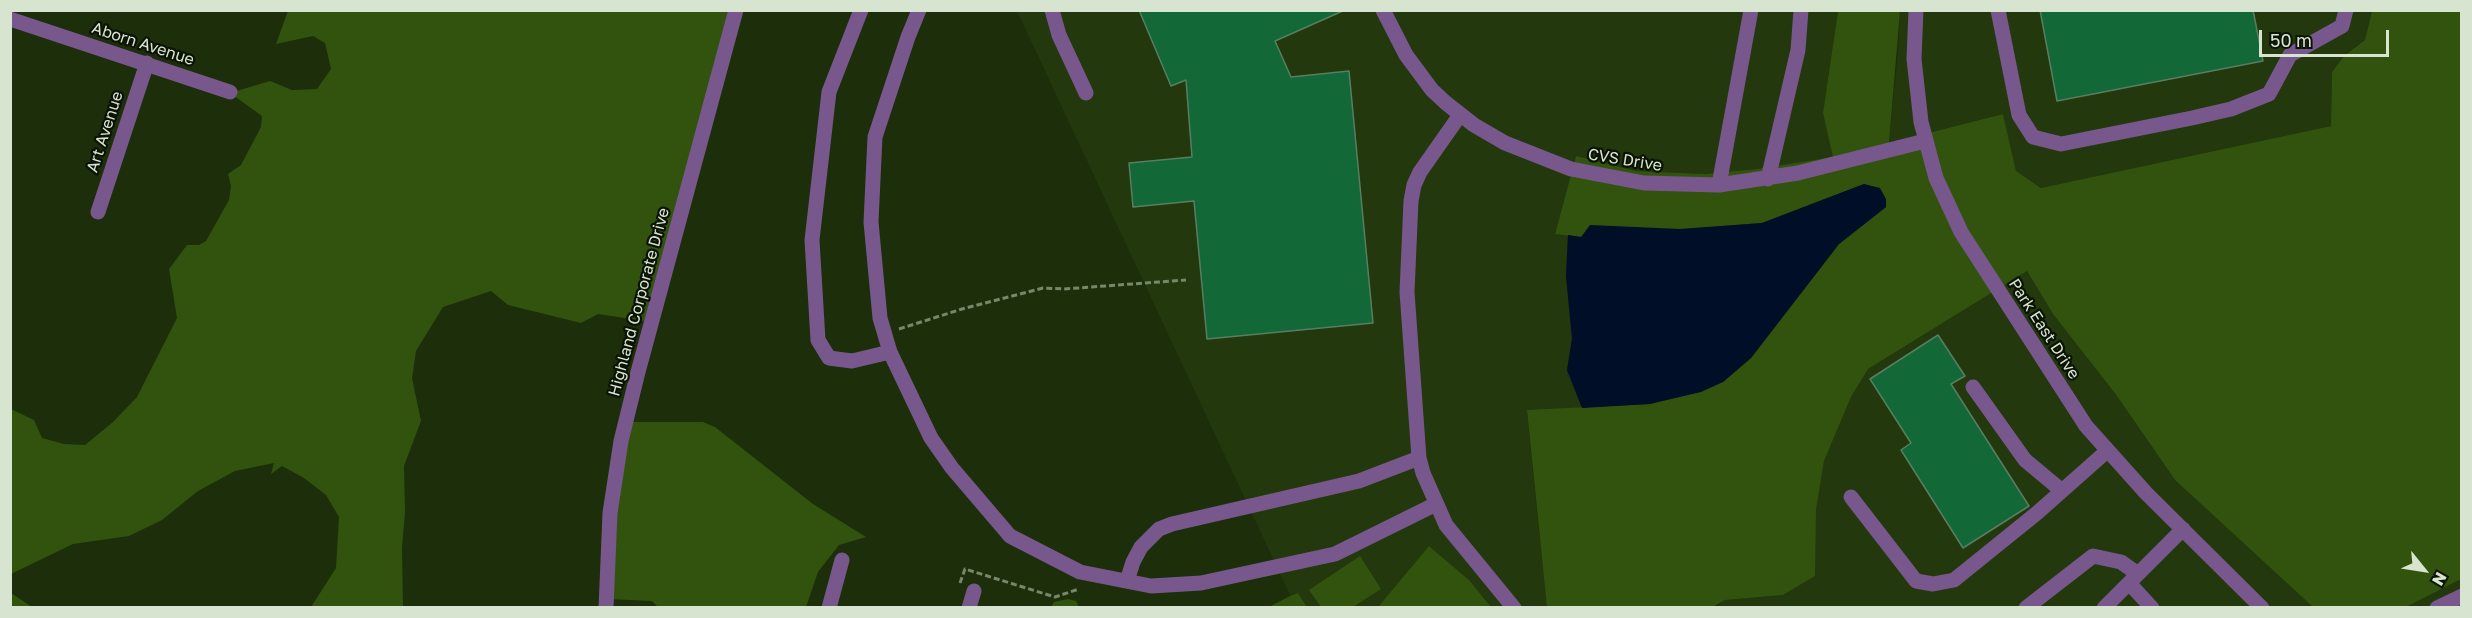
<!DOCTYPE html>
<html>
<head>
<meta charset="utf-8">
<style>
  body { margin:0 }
  #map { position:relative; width:2472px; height:618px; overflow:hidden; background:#1c2e0a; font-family:"Golos Text",sans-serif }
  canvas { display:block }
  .frame { position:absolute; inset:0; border:12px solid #d7e4cf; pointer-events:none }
  .north { position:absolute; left:2394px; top:540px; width:60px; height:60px; -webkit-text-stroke:4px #0b1305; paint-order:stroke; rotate:120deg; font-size:16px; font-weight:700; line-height:24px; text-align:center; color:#d7e4cf }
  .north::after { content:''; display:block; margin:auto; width:21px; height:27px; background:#d7e4cf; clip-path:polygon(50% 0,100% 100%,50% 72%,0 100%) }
  .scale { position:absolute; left:2259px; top:30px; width:130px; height:27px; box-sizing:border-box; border:3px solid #d7e4cf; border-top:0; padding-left:8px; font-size:18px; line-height:21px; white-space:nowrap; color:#d7e4cf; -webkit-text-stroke:4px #0b1305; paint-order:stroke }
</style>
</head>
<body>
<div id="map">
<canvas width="2472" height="618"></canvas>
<div class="frame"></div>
<div class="north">N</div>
<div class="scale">50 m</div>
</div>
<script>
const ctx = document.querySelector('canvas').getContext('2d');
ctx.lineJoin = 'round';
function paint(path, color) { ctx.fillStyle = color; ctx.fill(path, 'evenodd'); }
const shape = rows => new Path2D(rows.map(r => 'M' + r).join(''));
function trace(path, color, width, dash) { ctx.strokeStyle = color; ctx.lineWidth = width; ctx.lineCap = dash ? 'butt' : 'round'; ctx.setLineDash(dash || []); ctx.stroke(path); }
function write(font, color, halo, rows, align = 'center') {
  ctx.font = font + ' "Golos Text",sans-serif'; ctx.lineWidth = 4.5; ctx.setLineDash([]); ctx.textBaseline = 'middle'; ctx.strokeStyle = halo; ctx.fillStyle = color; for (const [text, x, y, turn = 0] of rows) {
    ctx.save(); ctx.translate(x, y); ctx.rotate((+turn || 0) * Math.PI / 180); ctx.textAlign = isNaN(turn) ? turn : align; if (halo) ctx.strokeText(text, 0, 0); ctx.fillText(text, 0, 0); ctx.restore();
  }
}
paint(shape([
  [1017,11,1838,11,1823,113,1834,157,1757,169,1705,174,1636,171,1576,156,1555,233,1568,235,1566,276,1572,339,1567,370,1582,408,1527,411,1539,533,1549,607,1491,607,1469,580,1429,546,1378,607,1307,607,1298,593,1290,595],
  [1900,11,2372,11,2365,40,2344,56,2332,72,2331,126,2041,188,2016,171,2003,114,1889,143,1898,51],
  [2027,271,2053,314,2117,396,2175,480,2313,607,1713,608,1725,600,1783,595,1815,576,1815,509,1824,461,1851,397,1868,369],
  [2461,579,2461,607,2406,607]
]), '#23380d');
paint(shape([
  [288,11,731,11,644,321,598,314,581,323,508,305,491,291,443,307,416,351,412,378,421,421,404,466,405,512,402,548,403,607,311,607,336,568,339,517,326,495,304,478,282,466,271,474,274,463,235,471,198,491,162,520,129,536,73,544,11,574,11,409,34,420,42,438,64,444,85,445,113,422,137,397,177,318,169,269,187,245,199,245,206,241,229,200,231,186,228,174,241,165,261,127,262,116,230,93,270,81,292,90,317,89,331,69,325,43,313,36,276,44],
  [1838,11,1900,11,1889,143,2003,114,2016,171,2041,188,2331,126,2332,72,2344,56,2365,40,2372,11,2461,11,2461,579,2406,607,2313,607,2175,480,2117,396,2053,314,2027,271,1868,369,1851,397,1824,461,1816,509,1815,576,1783,595,1725,600,1713,607,1547,607,1527,410,1650,404,1723,382,1751,358,1839,244,1886,207,1864,184,1762,223,1581,237,1555,234,1576,156,1636,171,1705,174,1757,169,1833,157,1823,113],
  [623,422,703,422,715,427,813,504,866,537,839,545,818,572,806,607,658,607,652,601,608,599],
  [1429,546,1469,580,1491,607,1378,607],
  [1360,556,1381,589,1353,607,1321,607,1309,590],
  [11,593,32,607,11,607],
  [1298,593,1307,607,1269,607,1290,596],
  [1068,599,1076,601,1079,607,1051,607,1054,602]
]), '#32530e');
paint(shape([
  [1864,184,1880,188,1886,199,1886,207,1839,244,1751,358,1723,382,1701,392,1650,404,1582,408,1567,370,1572,339,1566,276,1568,235,1581,237,1590,225,1680,229,1762,223]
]), '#000f27');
const building = shape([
  [1139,10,1345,10,1275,41,1291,77,1349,71,1373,323,1207,339,1194,201,1133,207,1129,163,1192,157,1186,80,1171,86,1139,10],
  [2040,10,2253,10,2263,61,2057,101,2040,10],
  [1938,335,1965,376,1951,384,2029,506,1963,548,1901,450,1911,443,1870,379,1938,335]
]);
paint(building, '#126836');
trace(building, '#587e62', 1.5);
trace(shape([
  [899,329,962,309,1043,288,1064,289,1186,280],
  [960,583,965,569,1055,597,1079,589]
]), '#77876a', 3, [6, 3]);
trace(shape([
  [861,10,829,92,812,240,818,340,829,358,852,361,890,352],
  [919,10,908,37,875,137,871,222,880,318,890,352,931,438,952,468,1010,536,1080,572,1151,586,1201,583,1335,554,1436,504],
  [1052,10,1059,35,1086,93],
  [1383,10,1406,55,1432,90,1446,103,1474,125,1505,143,1571,169,1644,183,1719,185,1798,173,1925,141],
  [1916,10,1914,59,1921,122,1936,178,1961,232,2086,426,2146,493,2262,608],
  [1998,10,2019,115,2033,137,2061,144,2192,118,2231,109,2269,94,2290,55,2342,26,2346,10],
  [10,19,230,92],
  [1460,115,1420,172,1414,185,1411,201,1407,292,1419,458,1423,473,1446,525,1514,608],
  [1768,179,1798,50,1801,10],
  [1719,185,1751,10],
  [98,212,147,63],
  [1973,387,2025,460,2061,490],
  [1851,497,1916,581,1933,584,1954,580,2037,513,2107,451],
  [1127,581,1133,562,1141,547,1159,529,1172,524,1359,481,1419,458],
  [2129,583,2152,608],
  [606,608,610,513,621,441,638,372,736,10],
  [829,608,842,560],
  [969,608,974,591],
  [2026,608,2093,556,2121,562,2138,574],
  [2104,608,2183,529],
  [2437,608,2462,596]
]), '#78578c', 15);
write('16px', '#d7e4cf', '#0b1305', [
  ["Aborn Avenue",143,44,18],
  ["Art Avenue",105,132,-72],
  ["CVS Drive",1625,160,9],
  ["Highland Corporate Drive",639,302,-75],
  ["Park East Drive",2044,329,57]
]);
</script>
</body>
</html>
